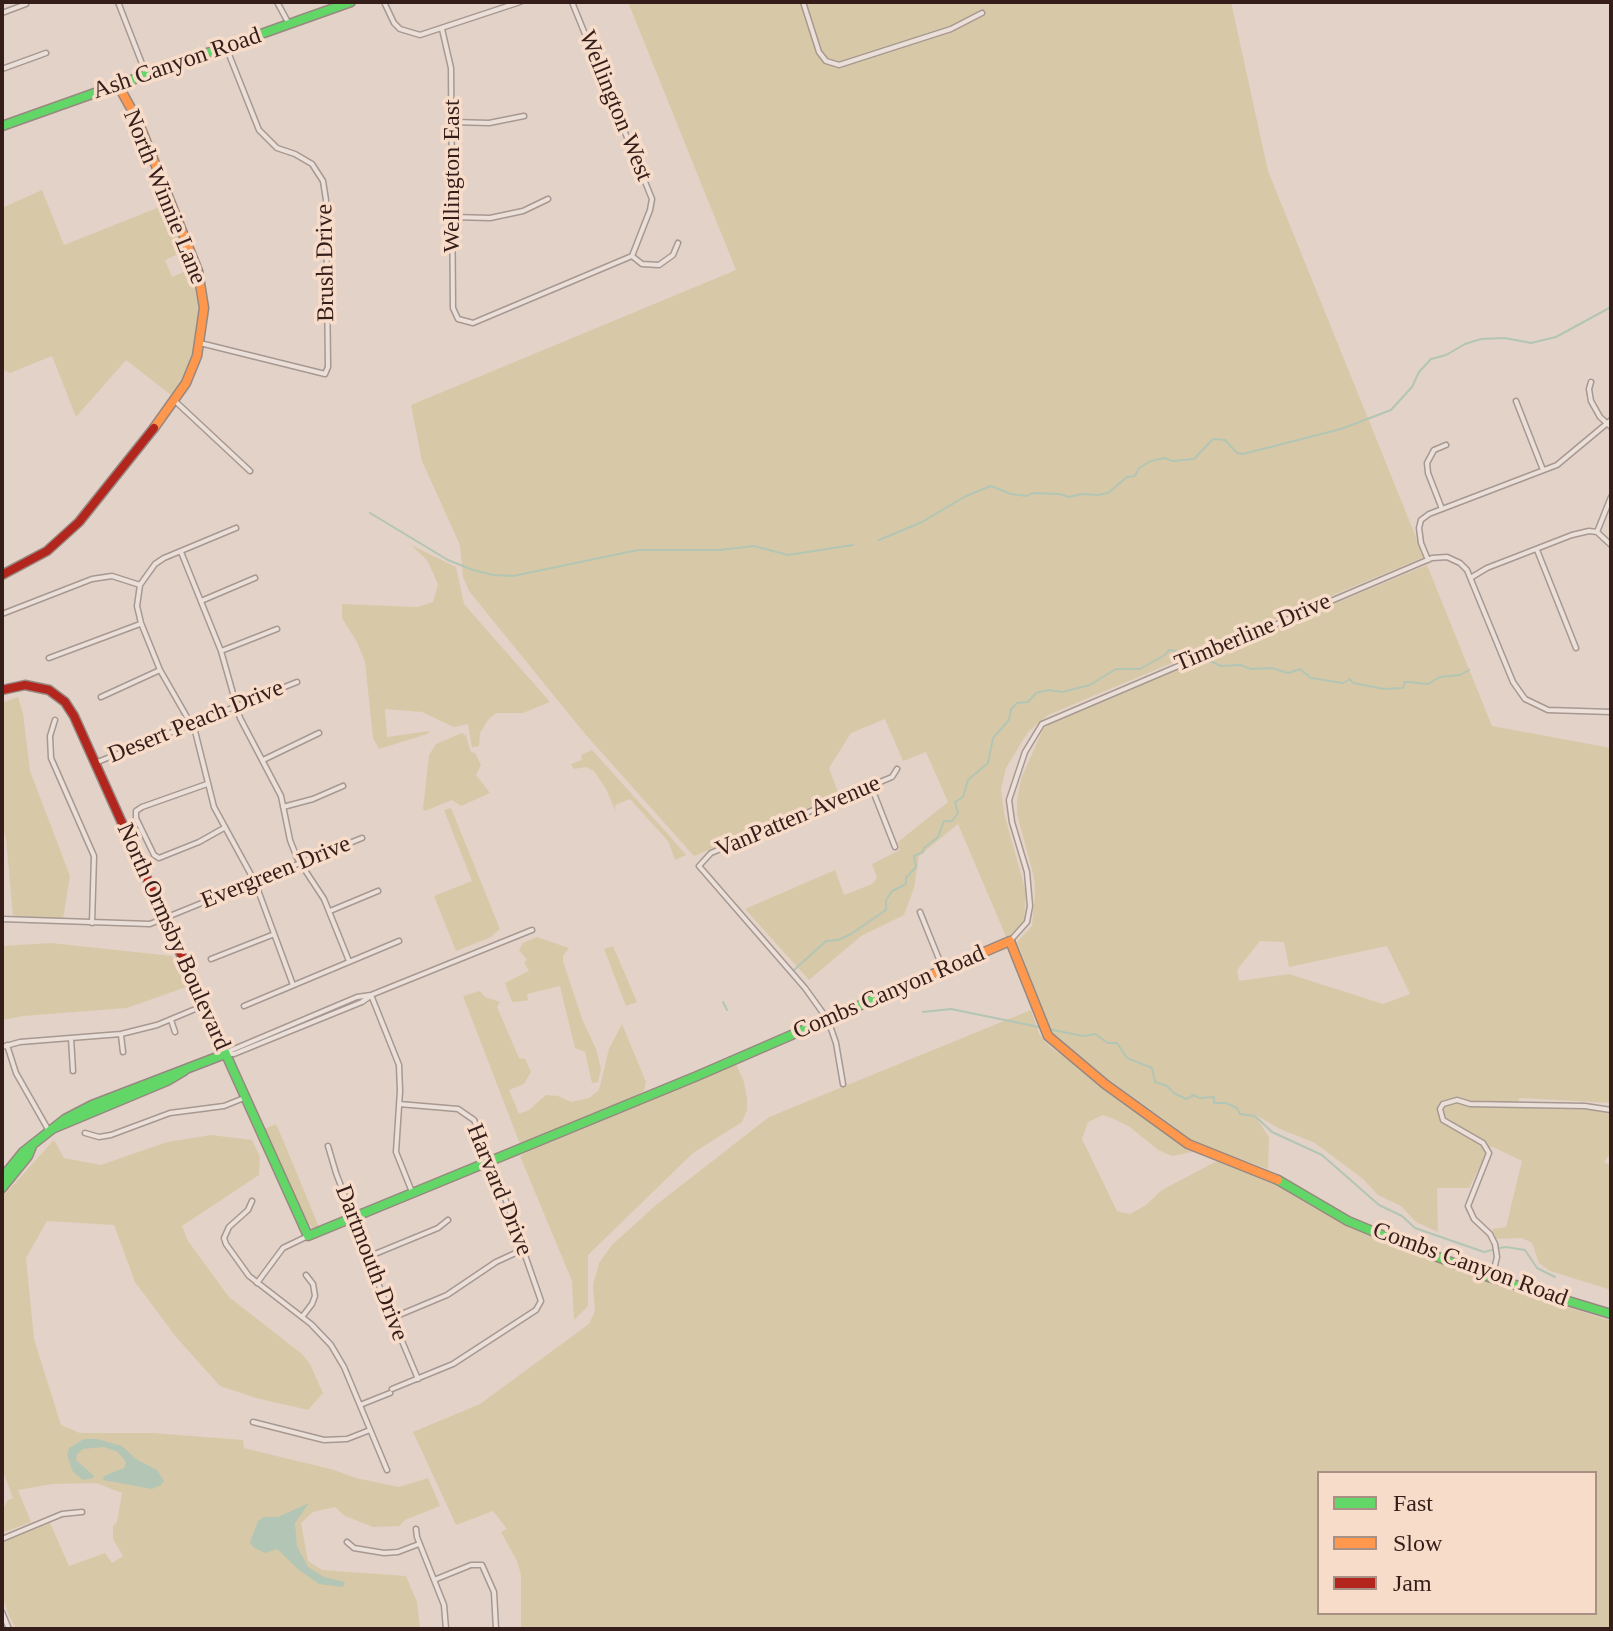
<!DOCTYPE html>
<html>
<head>
<meta charset="utf-8">
<style>
  body { margin:0 }
  #map { position:relative; width:1613px; height:1631px; overflow:hidden; background:#e3d2c7; font-family:Georgia,serif }
  canvas { display:block }
  .frame { position:absolute; inset:0; border:4px solid #351e1a; pointer-events:none }
  .legend { position:absolute; left:1317px; top:1471px; width:280px; height:144px; box-sizing:border-box; background:#f7dcca; border:2px solid #a99084; margin:0; padding:10px 14px; list-style:none; font-size:24px; color:#351e1a }
  .legend li { display:flex; align-items:center; gap:16px; height:40px }
  .legend b { width:40px; border:2px solid #a99084 }
</style>
</head>
<body>
<div id="map">
<canvas width="1613" height="1631"></canvas>
<div class="frame"></div>
<ul class="legend">
<li><b style="height:10px;background:#63d668"></b>Fast</li>
<li><b style="height:10px;background:#ff974d"></b>Slow</li>
<li><b style="height:10px;background:#b3261e"></b>Jam</li>
</ul>
</div>
<script>
const ctx = document.querySelector('canvas').getContext('2d');
ctx.lineJoin = 'round';
function paint(path, color) { ctx.fillStyle = color; ctx.fill(path, 'evenodd'); }
const shape = rows => new Path2D(rows.map(r => 'M' + r).join(''));
function trace(path, color, width, dash) { ctx.strokeStyle = color; ctx.lineWidth = width; ctx.lineCap = dash ? 'butt' : 'round'; ctx.setLineDash(dash || []); ctx.stroke(path); }
function write(font, color, halo, rows, align = 'center') {
  ctx.font = font + ' Georgia,serif'; ctx.lineWidth = 7; ctx.setLineDash([]); ctx.textBaseline = 'middle'; ctx.strokeStyle = halo; ctx.fillStyle = color; for (const [text, x, y, turn = 0] of rows) {
    ctx.save(); ctx.translate(x, y); ctx.rotate((+turn || 0) * Math.PI / 180); ctx.textAlign = isNaN(turn) ? turn : align; if (halo) ctx.strokeText(text, 0, 0); ctx.fillText(text, 0, 0); ctx.restore();
  }
}
paint(shape([
  [628,2,1231,2,1268,171,1424,557,1048,715,1028,732,1006,768,1001,789,1004,813,1026,892,1024,920,1007,939,958,824,919,856,914,888,904,915,861,936,809,980,745,909,835,870,844,895,872,884,877,878,872,864,900,850,898,842,948,802,926,752,903,761,885,719,851,733,829,768,839,795,694,856,585,734,469,591,463,577,460,545,422,461,411,405,736,270],
  [42,190,64,245,167,204,185,251,165,260,172,277,192,268,199,305,199,325,191,360,184,377,171,395,126,360,76,417,52,356,10,373,2,369,2,208],
  [411,545,456,567,464,604,550,702,523,713,496,713,488,720,480,733,479,746,472,747,468,724,454,727,422,712,385,709,387,737,430,731,427,734,379,749,373,738,365,662,357,642,342,618,342,604,418,607,433,602,438,584,427,560],
  [1427,565,1492,726,1611,748,1611,1103,1520,1098,1514,1108,1579,1108,1611,1113,1611,1152,1604,1162,1611,1166,1611,1290,1550,1271,1539,1263,1532,1243,1522,1238,1496,1239,1492,1229,1506,1227,1522,1161,1491,1146,1469,1188,1437,1188,1438,1232,1416,1222,1401,1206,1378,1195,1363,1179,1315,1143,1280,1129,1254,1114,1269,1137,1268,1169,1190,1141,1172,1125,1086,1063,1052,1033,1017,942,1032,926,1035,892,1034,877,1017,814,1017,801,1021,779,1043,729,1052,722,1099,702],
  [1260,941,1284,942,1289,967,1387,946,1410,994,1383,1004,1289,974,1239,981,1237,970],
  [18,697,23,713,30,771,70,876,63,919,13,916,6,838,2,826,2,703],
  [462,733,466,736,471,752,475,753,481,765,476,775,490,793,461,806,452,800,425,811,423,809,429,755,436,744],
  [592,750,666,832,686,855,675,860,668,841,630,799,615,805,616,812,606,789,594,771,586,767,574,769,571,764,582,760,581,755],
  [451,808,500,929,491,937,456,951,434,896,472,881,444,810],
  [537,937,569,948,563,956,563,961,582,1019,596,1049,601,1069,598,1082,592,1083,585,1052,575,1048,560,986,527,994,528,1000,525,1001,512,1002,505,983,529,971,524,962,527,960,519,950,523,943],
  [51,943,172,956,186,987,127,1008,23,1016,2,1020,2,946],
  [613,946,637,1002,626,1006,604,949],
  [480,991,485,997,500,1002,497,1007,519,1058,525,1059,531,1072,524,1084,509,1090,519,1114,529,1110,546,1095,558,1096,571,1102,589,1098,599,1090,609,1049,622,1024,646,1082,644,1091,623,1103,520,1144,463,996],
  [1031,1010,1039,1034,1049,1046,1198,1151,1172,1156,1158,1150,1130,1127,1114,1119,1103,1115,1088,1122,1082,1139,1117,1211,1130,1214,1146,1205,1162,1190,1217,1161,1270,1181,1314,1208,1457,1271,1611,1321,1611,1629,521,1629,521,1575,517,1561,501,1532,507,1529,493,1511,456,1525,413,1432,480,1404,589,1324,595,1311,593,1285,599,1263,612,1245,656,1205,769,1117],
  [1319,1473,1595,1473,1595,1613,1319,1613],
  [736,1064,744,1082,747,1099,747,1110,742,1122,693,1153,588,1255,588,1306,574,1320,572,1281,520,1156,540,1145],
  [276,1124,283,1140,319,1227,313,1228,308,1223,264,1129],
  [211,1135,252,1140,260,1157,259,1175,182,1226,188,1241,229,1297,302,1354,310,1364,323,1393,308,1410,256,1398,220,1386,176,1337,135,1282,114,1225,47,1221,26,1258,34,1339,61,1425,80,1433,153,1433,243,1440,244,1448,334,1470,356,1478,399,1487,428,1478,440,1506,405,1520,399,1526,373,1527,345,1516,335,1507,313,1512,301,1523,308,1561,322,1570,406,1576,417,1602,420,1629,16,1629,10,1618,2,1596,2,1544,6,1541,50,1523,69,1566,105,1553,112,1563,123,1556,113,1539,113,1526,117,1522,122,1493,96,1483,53,1484,18,1490,31,1522,2,1533,2,1510,8,1500,13,1498,2,1469,2,1191,6,1193,54,1140,64,1158,101,1165,167,1142]
]), '#d7c9a8');
paint(shape([
  [84,1439,97,1439,122,1446,136,1459,157,1470,164,1481,161,1485,152,1489,103,1480,104,1476,124,1468,126,1462,118,1452,104,1447,83,1449,77,1454,76,1460,94,1476,93,1478,83,1480,73,1472,67,1455,69,1448],
  [309,1503,295,1523,297,1546,308,1567,324,1577,345,1582,343,1587,319,1584,299,1570,277,1549,265,1553,253,1547,250,1542,258,1521,264,1517,278,1517]
]), '#b3c5b4');
trace(shape([
  [370,513,448,560,473,570,493,575,513,576,638,550,720,550,754,546,788,555,853,545],
  [879,540,922,522,966,496,991,486,1011,494,1027,496,1032,493,1059,494,1069,497,1082,494,1098,495,1108,493,1127,477,1135,476,1139,468,1151,461,1164,458,1173,461,1194,459,1213,439,1225,440,1237,453,1243,454,1341,429,1391,410,1412,387,1419,372,1431,359,1446,355,1465,344,1481,339,1505,338,1531,343,1556,337,1611,307],
  [1204,658,1221,666,1240,665,1251,669,1272,668,1288,673,1300,669,1311,678,1343,683,1350,679,1353,683,1384,689,1403,688,1405,682,1408,682,1428,684,1440,677,1460,675,1469,670],
  [794,970,826,941,838,940,851,934,886,910,886,900,892,891,906,884,906,878,916,867,914,856,923,852,924,848,938,837,944,821,952,821,958,813,955,802,963,797,968,780,988,763,993,738,1009,720,1011,709,1017,703,1028,702,1036,693,1049,690,1062,692,1090,685,1116,669,1140,669,1165,655,1169,650,1195,654],
  [723,1002,727,1010],
  [923,1012,951,1009,1039,1027],
  [1048,1029,1083,1036,1095,1034,1108,1043,1117,1043,1127,1058,1152,1068,1155,1082,1167,1086,1174,1093,1186,1099,1194,1095,1199,1098,1214,1097,1214,1103,1226,1103,1237,1108,1240,1114,1255,1116,1272,1132,1322,1155,1379,1205,1402,1216,1415,1228,1484,1252,1492,1250],
  [1499,1248,1506,1247,1525,1250,1537,1268,1555,1277]
]), '#b3c5b4', 2);
const street = shape([
  [118,2,146,74],
  [277,2,289,24],
  [384,2,394,23,400,29,420,35,520,2],
  [572,2,652,199,650,210,632,256],
  [803,2,819,52,826,61,839,65,951,29,982,13],
  [2,13,26,4],
  [442,29,451,68,453,308,458,319,473,323,632,256],
  [2,69,46,53],
  [453,122,489,123,524,116],
  [453,217,490,218,523,211,548,199],
  [632,256,642,264,659,265,673,255,678,243],
  [200,343,325,374,328,367,326,200,323,181,312,164,295,154,277,148,259,130,226,47],
  [1591,382,1589,389,1591,401,1600,417,1611,427],
  [175,401,250,471],
  [1516,401,1543,470],
  [1442,509,1428,473,1427,463,1434,450,1446,445],
  [236,528,164,558,155,564,140,585,137,606,141,623,160,670,195,731,214,807,255,882,293,985],
  [1597,532,1611,497],
  [1537,550,1576,648],
  [181,552,221,651,240,718,281,796,290,840,297,858,324,899,349,961],
  [1428,560,1421,543,1419,528,1421,520,1429,514,1557,465,1611,420],
  [1472,577,1487,568,1572,535,1589,531,1597,532,1611,545],
  [201,601,255,578],
  [2,614,92,579,112,576,140,585],
  [221,651,277,629],
  [49,658,140,624],
  [101,697,160,670],
  [55,720,50,736,51,758,94,856,92,923],
  [263,760,319,733],
  [95,763,297,682],
  [207,784,142,807,136,811,136,818,154,855,159,858,199,842,224,828],
  [871,786,895,847],
  [283,807,313,799,343,786],
  [330,911,378,891],
  [920,912,943,969],
  [2,919,150,924,362,838],
  [1010,941,1027,922,1030,906,1027,872,1012,822,1009,800,1025,752,1042,724,1432,558,1447,557,1460,563,1467,570,1513,682,1525,699,1548,710,1611,712],
  [211,959,272,935],
  [371,995,399,1065,400,1091,396,1152,412,1192],
  [244,1006,399,941],
  [171,1020,175,1032],
  [121,1035,123,1052],
  [71,1038,73,1071],
  [7,1045,16,1073,49,1131],
  [2,1047,20,1042,121,1034,157,1025,193,1010],
  [227,1052,357,997,371,995,532,930],
  [226,1054,234,1054,362,1002,369,997],
  [843,1084,836,1043,828,1020,805,988,699,866,711,853,892,777,897,769],
  [85,1133,99,1137,111,1135,170,1113,224,1106,244,1098],
  [328,1146,336,1173,383,1296,418,1379],
  [252,1201,248,1210,229,1227,224,1238,226,1244,249,1276,311,1324,331,1345,344,1367,387,1470],
  [370,1256,438,1228,448,1220],
  [1492,1278,1497,1257,1495,1244,1490,1234,1474,1219,1468,1206,1489,1153,1483,1143,1443,1120,1440,1109,1443,1104,1457,1100,1470,1104,1585,1106,1611,1110],
  [257,1283,283,1248,308,1236],
  [302,1317,312,1304,315,1296,313,1284,306,1275],
  [392,1318,447,1295,496,1262,522,1250],
  [392,1389,453,1364,536,1310,541,1301,492,1161,474,1120,458,1109,399,1104],
  [360,1405,390,1393],
  [253,1422,324,1440,347,1439,370,1430],
  [416,1529,417,1537,444,1605,446,1629],
  [2,1539,62,1514,82,1512],
  [347,1542,354,1548,384,1553,398,1552,419,1544],
  [434,1580,471,1565,482,1565,494,1592,496,1629],
  [2,1612,9,1629]
]);
const fast = shape([
  [2,126,351,2],
  [210,1019,308,1236,697,1076,893,991],
  [52,1129,167,1081,184,1071],
  [2,1178,23,1152,65,1119,92,1105,225,1054],
  [1278,1180,1348,1221,1394,1240,1492,1278,1611,1314],
  [2,1188,28,1156,32,1146]
]);
const slow = shape([
  [118,85,138,121,198,271,204,308,197,356,186,383,154,428],
  [893,991,1010,941,1048,1036,1105,1084,1188,1144,1278,1180]
]);
const jam = shape([
  [2,575,47,551,79,522,154,428],
  [2,690,25,685,49,690,65,702,74,716,210,1019]
]);
trace(street, '#a79891', 7);
trace(fast, '#978881', 11);
trace(slow, '#978881', 11);
trace(jam, '#978881', 11);
trace(street, '#ebe0d9', 4);
trace(fast, '#63d668', 8);
trace(slow, '#ff974d', 8);
trace(jam, '#b3261e', 8);
write('24px', '#351e1a', '#f7dcca', [
  ["Ash Canyon Road",177,64,-19],
  ["Wellington West",615,106,68],
  ["Wellington East",453,176,-90],
  ["North Winnie Lane",164,197,68],
  ["Brush Drive",326,263,-91],
  ["Timberline Drive",1253,633,-23],
  ["Desert Peach Drive",196,722,-22],
  ["VanPatten Avenue",798,817,-23],
  ["Evergreen Drive",276,873,-22],
  ["North Ormsby Boulevard",173,937,66],
  ["Combs Canyon Road",889,993,-23],
  ["Harvard Drive",499,1190,68],
  ["Dartmouth Drive",371,1263,69],
  ["Combs Canyon Road",1470,1265,20]
]);
</script>
</body>
</html>
